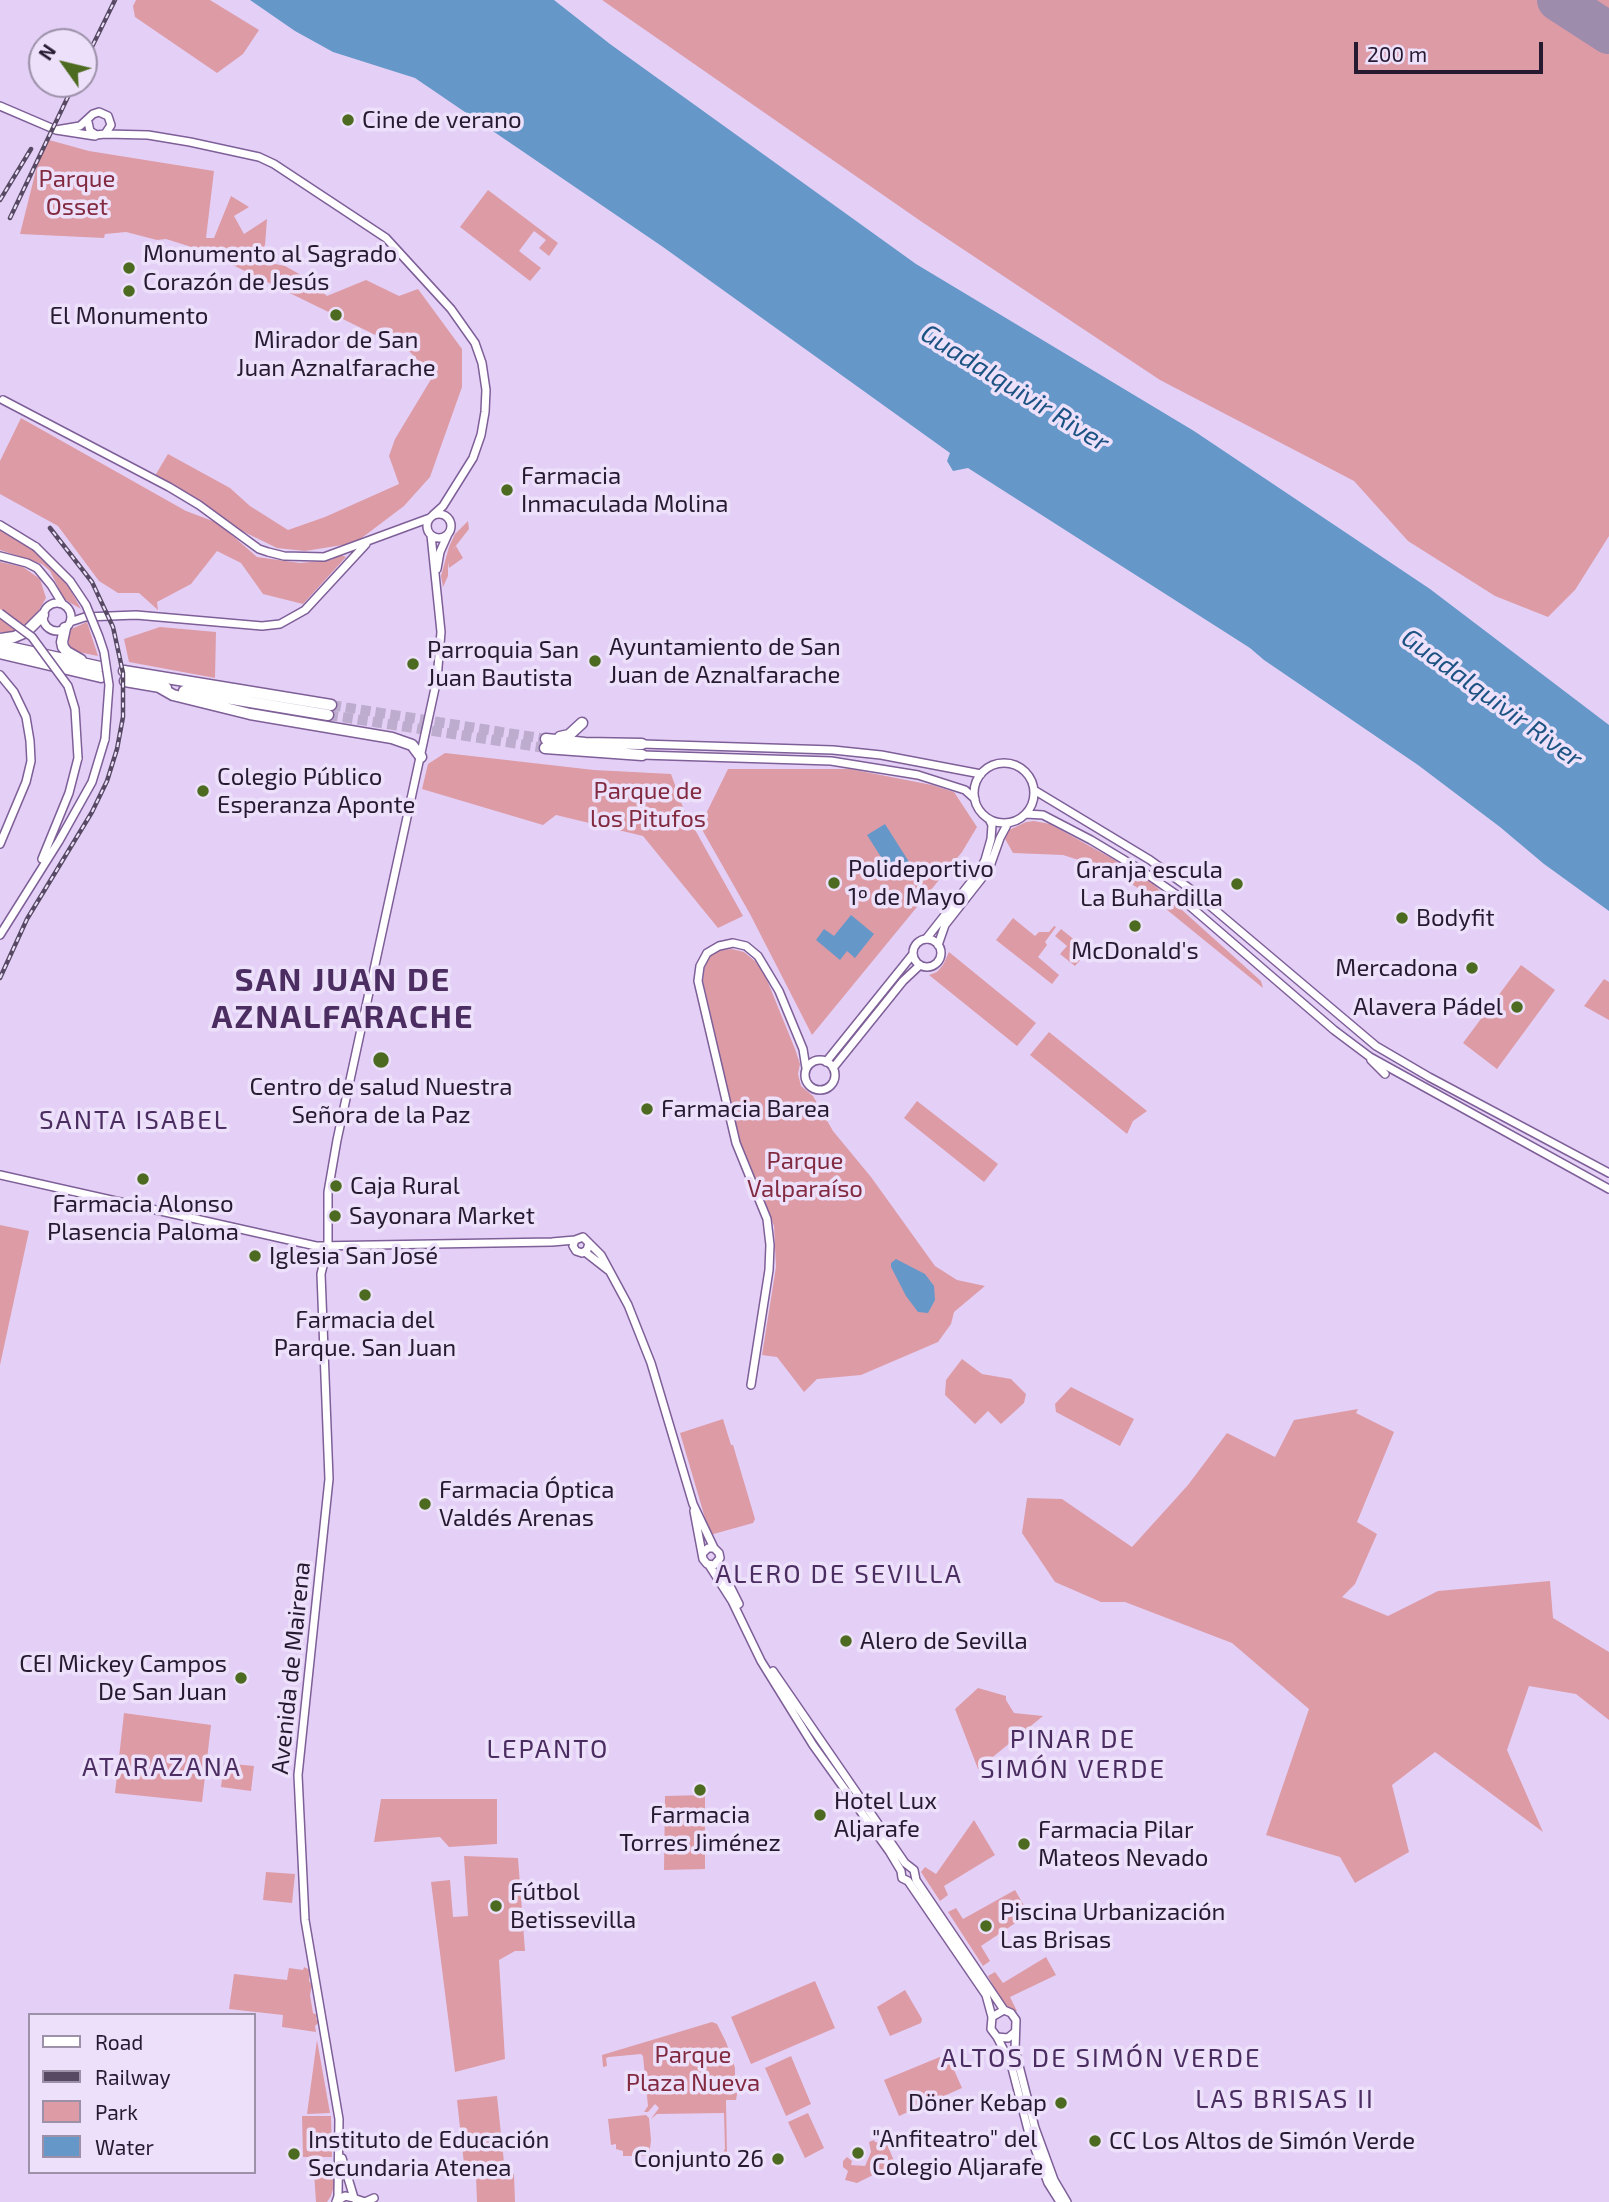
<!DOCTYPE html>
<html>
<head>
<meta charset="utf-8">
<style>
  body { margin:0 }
  #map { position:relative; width:1609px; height:2202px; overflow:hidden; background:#e4d0f6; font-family:"Exo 2",sans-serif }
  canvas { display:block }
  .legend { position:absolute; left:28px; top:2013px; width:228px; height:161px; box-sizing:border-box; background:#ede0fa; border:2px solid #9d91aa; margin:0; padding:9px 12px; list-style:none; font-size:21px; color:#261a31 }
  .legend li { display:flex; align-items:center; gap:14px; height:35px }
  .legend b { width:35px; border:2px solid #9d91aa }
  .north { position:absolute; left:28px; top:28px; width:70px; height:70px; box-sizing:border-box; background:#ede0fa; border:2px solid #9d91aa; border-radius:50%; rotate:304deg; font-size:19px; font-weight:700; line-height:28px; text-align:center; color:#261a31 }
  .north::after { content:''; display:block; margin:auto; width:24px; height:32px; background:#4d6b20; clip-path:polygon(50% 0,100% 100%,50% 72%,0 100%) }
  .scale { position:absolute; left:1354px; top:42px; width:189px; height:32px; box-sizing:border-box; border:4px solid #261a31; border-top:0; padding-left:9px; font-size:21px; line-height:24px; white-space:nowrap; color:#261a31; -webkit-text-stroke:5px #ede0fa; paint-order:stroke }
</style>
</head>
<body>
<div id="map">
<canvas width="1609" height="2202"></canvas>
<ul class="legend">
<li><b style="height:9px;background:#fff"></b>Road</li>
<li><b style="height:9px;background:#574964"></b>Railway</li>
<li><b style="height:19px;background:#dd9ba6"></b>Park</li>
<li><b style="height:19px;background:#6598c9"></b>Water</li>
</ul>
<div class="north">N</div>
<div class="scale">200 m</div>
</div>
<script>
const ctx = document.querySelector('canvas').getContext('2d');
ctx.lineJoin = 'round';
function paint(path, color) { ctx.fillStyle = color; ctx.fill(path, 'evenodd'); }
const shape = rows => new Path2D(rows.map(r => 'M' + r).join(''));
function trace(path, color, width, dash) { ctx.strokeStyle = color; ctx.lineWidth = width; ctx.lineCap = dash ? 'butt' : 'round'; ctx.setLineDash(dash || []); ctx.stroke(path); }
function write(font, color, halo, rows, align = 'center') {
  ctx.font = font + ' "Exo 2",sans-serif'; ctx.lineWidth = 7; ctx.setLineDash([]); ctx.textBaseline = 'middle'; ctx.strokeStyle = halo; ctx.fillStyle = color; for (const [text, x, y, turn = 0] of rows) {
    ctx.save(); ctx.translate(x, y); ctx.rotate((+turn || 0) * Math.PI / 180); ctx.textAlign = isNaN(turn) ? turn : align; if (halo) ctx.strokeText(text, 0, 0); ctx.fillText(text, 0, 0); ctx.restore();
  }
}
paint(shape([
  [136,0,210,0,259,30,243,54,217,73,135,17,133,6],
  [602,0,1609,0,1609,536,1575,590,1548,617,1495,596,1408,541,1354,481,1160,380,922,222],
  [49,140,89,151,214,171,206,238,214,238,231,196,249,207,234,216,244,234,267,219,265,245,255,260,285,266,308,279,327,296,366,280,399,296,418,289,462,349,462,387,430,477,404,506,355,543,305,551,277,548,240,530,153,479,168,454,230,488,250,506,288,530,325,517,399,484,389,456,395,439,433,376,410,352,204,251,166,239,157,240,126,232,105,234,104,238,20,234,38,162],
  [488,190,558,243,549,256,539,248,546,240,534,231,519,251,541,268,530,281,460,227],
  [21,418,186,511,218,523,257,557,300,563,331,560,341,555,346,557,303,604,263,594,241,563,217,551,191,584,157,602,158,610,139,593,118,593,99,581,58,526,0,494,0,461],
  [468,521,469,529,451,552,456,546,463,558,449,568,448,562,448,576,443,587,441,576,449,547,455,534],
  [0,530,29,546,53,568,69,587,81,609,64,599,50,571,42,564,0,550],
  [0,562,23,567,40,579,46,598,33,620,7,634,0,632],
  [87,622,98,656,78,652,69,646,69,630],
  [160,627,216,632,215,678,129,662,124,639],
  [445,753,594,770,671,774,684,810,743,916,718,928,643,836,556,815,543,825,422,789,428,764],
  [728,769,850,769,932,785,954,792,977,827,962,852,812,1035,750,914,700,826],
  [1034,821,1050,824,1122,864,1153,884,1261,981,1263,988,1150,896,1110,870,1063,855,1013,853,1004,837,1007,831,1026,822],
  [1013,918,1035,936,1039,932,1049,932,1054,926,1056,927,1045,942,1047,945,1038,957,1059,975,1052,984,996,940],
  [1061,929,1091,953,1085,960,1082,958,1075,966,1060,954,1067,946,1055,936],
  [732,949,744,952,755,961,765,975,795,1049,800,1064,798,1074,801,1086,813,1096,833,1131,871,1177,935,1266,957,1280,985,1286,954,1312,951,1324,938,1342,861,1375,817,1379,804,1392,777,1357,762,1355,776,1267,774,1226,740,1143,703,981,705,963,710,955,716,951],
  [949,952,1036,1023,1017,1046,929,975,937,972,943,965],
  [1521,965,1555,990,1497,1069,1463,1043],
  [1604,979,1609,982,1609,1020,1584,1006],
  [1049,1032,1147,1111,1133,1121,1127,1134,1030,1055],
  [917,1101,998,1164,984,1182,904,1118],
  [0,1225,29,1231,0,1365],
  [962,1359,982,1374,1011,1379,1026,1394,1024,1403,1001,1424,988,1411,975,1424,945,1395,946,1380],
  [1071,1387,1134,1419,1120,1446,1056,1412,1055,1404],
  [1358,1409,1356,1413,1394,1432,1357,1522,1377,1534,1355,1584,1342,1597,1388,1616,1438,1591,1550,1581,1553,1618,1609,1652,1609,1720,1576,1694,1529,1686,1507,1750,1543,1832,1435,1752,1392,1785,1409,1852,1355,1883,1340,1857,1266,1835,1309,1709,1232,1643,1125,1602,1101,1602,1055,1582,1022,1533,1027,1498,1062,1499,1132,1547,1188,1485,1227,1433,1275,1457,1294,1420],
  [723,1419,731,1445,733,1445,755,1519,753,1523,710,1535,680,1433],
  [978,1688,1006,1696,1006,1700,1014,1713,1043,1716,978,1769,955,1709],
  [124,1713,211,1725,202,1802,115,1793],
  [224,1763,254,1766,251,1791,221,1787],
  [705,1795,705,1869,664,1870,665,1796],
  [381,1799,497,1799,497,1844,449,1847,440,1837,374,1842],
  [974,1820,995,1855,944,1886,948,1895,940,1901,921,1872,925,1867,936,1874],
  [464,1856,518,1858,525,1951,515,1951,499,1960,505,2059,455,2072,431,1882,450,1880,453,1917,468,1916],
  [266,1872,295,1874,292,1903,263,1900],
  [1015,1890,1029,1914,981,1946,990,1961,983,1966,948,1912,956,1908,963,1919],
  [1046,1957,1056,1975,1010,1997,1017,2011,1014,2012,1004,2006,988,1976,995,1972,1003,1983],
  [304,1967,310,1970,309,1981,312,1985,310,1995,313,2013,317,2015,316,2019,320,2021,315,2026,316,2032,282,2027,283,2015,229,2009,234,1974,287,1980,289,1968,303,1970],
  [815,1981,835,2028,751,2064,731,2017],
  [905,1990,922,2019,921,2023,890,2036,877,2007],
  [712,2022,717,2024,726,2042,735,2068,735,2081,739,2083,736,2100,726,2100,727,2155,713,2155,713,2152,723,2152,725,2149,724,2113,657,2114,651,2119,659,2108,655,2104,648,2112,644,2112,648,2106,643,2056,641,2054,609,2057,606,2058,607,2066,603,2067,602,2055],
  [317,2040,330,2113,307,2114],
  [947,2054,962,2088,899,2116,884,2080],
  [791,2056,811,2104,786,2116,765,2068],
  [497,2096,505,2172,465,2173,457,2100],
  [808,2113,824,2148,805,2158,788,2122],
  [646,2115,649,2118,651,2140,649,2156,623,2156,623,2151,616,2149,616,2144,611,2145,608,2119],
  [302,2116,331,2116,332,2157,303,2157],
  [874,2140,875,2142,887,2144,894,2161,893,2165,857,2183,845,2180,848,2171,843,2167,843,2161,847,2157,852,2161,851,2165,865,2166,871,2152,869,2142],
  [333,2170,334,2186,331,2196,327,2202,316,2202,314,2172],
  [514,2174,515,2202,477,2202,476,2176]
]), '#dd9ba6');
paint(shape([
  [250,0,554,0,610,44,916,264,1194,431,1430,589,1609,725,1609,911,1544,864,1500,827,1418,765,1264,660,1250,648,968,468,953,471,947,461,950,453,663,247,415,78,333,52,295,31],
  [885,824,911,865,893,876,867,835],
  [851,915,874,934,855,958,847,951,840,960,816,940,824,929,834,936],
  [896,1259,925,1274,934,1286,935,1300,928,1313,918,1312,906,1296,891,1267,891,1263]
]), '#6598c9');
trace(shape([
  [1558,0,1609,33]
]), '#9e8cad', 42);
trace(shape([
  [331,705,546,739],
  [328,715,545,748]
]), '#beaccf', 10, [10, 5]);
const secondary = shape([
  [0,106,56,130,95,136],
  [56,130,80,126,93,114,99,112,108,116,111,125,105,134,96,135,90,131,88,122],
  [105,134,148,135,190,142,259,157,274,164,386,238,451,309,475,343,482,363,486,390,485,412,481,435,473,458,443,506,433,515],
  [3,400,169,487,199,505,259,549,268,552,284,556,324,557,430,518],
  '427 526a12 12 0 1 1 24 0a12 12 0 1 1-24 0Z',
  [0,525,36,547],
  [0,556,27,563,37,568,51,585,62,603],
  [437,569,440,552,448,534],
  '43 617a14 14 0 1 1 28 0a14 14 0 1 1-28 0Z',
  [70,622,85,617,136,615,262,626,280,624,305,610,366,544],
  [0,675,14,692,26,717,30,741,31,761,26,782,0,844],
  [642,744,833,750,881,755,981,774],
  [642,755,831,761,918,775,965,790,975,799],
  '974 793a30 30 0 1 1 60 0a30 30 0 1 1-60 0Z',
  [1034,790,1150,860,1189,888,1376,1046,1429,1077,1609,1173],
  [1026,814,1043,815,1091,840,1141,870,1177,895,1334,1030,1370,1057,1609,1189],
  [42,859,69,793,78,758],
  [0,935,59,841,92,782,105,739],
  '913 953a14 14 0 1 1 28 0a14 14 0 1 1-28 0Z',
  [926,939,978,873,985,860,991,839,992,825,989,819],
  [938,945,945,925,989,869,1000,838,1008,823],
  [1371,1060,1385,1074],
  '805 1075a15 15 0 1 1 30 0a15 15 0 1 1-30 0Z',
  [826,1062,913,954],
  [833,1068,903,981,920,965],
  [0,1175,316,1246,552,1242,575,1240],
  [589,1243,587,1250,582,1253,576,1251,573,1246,575,1240,583,1237,601,1255,628,1305,651,1363,693,1504,714,1548],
  [585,1252,608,1270],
  [751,1385,769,1270,770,1245,767,1219,736,1143,698,981,700,966,707,953,719,946,733,943,746,946,758,956,779,991,803,1049,806,1068],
  [694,1511,703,1559,707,1564,714,1565,720,1558,719,1553,714,1548,708,1548,703,1553],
  [718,1562,739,1604],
  [709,1565,732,1601,761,1661,813,1745,889,1851,901,1871,902,1878,908,1881,986,1995,992,2017],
  [773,1671,905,1863,914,1870,916,1880,1004,2010],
  [1015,2032,1008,2038,997,2037,991,2029,992,2017,1004,2010,1011,2013,1016,2020,1015,2050,1035,2128,1054,2180,1067,2202],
  [997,2037,1011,2064,1028,2130,1048,2183,1060,2202],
  [342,2158,354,2198],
  [356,2199,365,2202,374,2198],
  [336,2202,338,2196,339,2119,305,1920,298,1775,329,1479,321,1274,328,1245,328,1192,337,1140,437,679,441,632,431,535],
  [336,2202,345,2196,354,2198,358,2202]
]);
const highway = shape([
  [65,628,62,642,63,647,67,652,81,660],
  [0,639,14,637,26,632,43,615],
  [0,645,100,667],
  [0,653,101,677],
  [124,671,331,705],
  [125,681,166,688],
  [159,687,173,695,250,714,392,738,412,745,421,757],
  [184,691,328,715],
  [560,737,569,735,582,723],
  [546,739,585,743,642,744],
  [545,748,642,755]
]);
trace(secondary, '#7e5f98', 10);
trace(highway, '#7e5f98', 13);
trace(secondary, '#fff', 7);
trace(highway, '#fff', 10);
const rail = shape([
  [84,63,115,0],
  [0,200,31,149],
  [10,218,74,84],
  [0,978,27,919,92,812,107,781,117,749,123,717,123,673,113,627,92,582,50,528]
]);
trace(rail, '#574964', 4.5);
trace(rail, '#ede0fa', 2, [5]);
const secondaryBridge = shape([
  [36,547,70,581,86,605,99,637,104,652,109,685,105,739],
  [0,613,32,637,68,686,75,709,78,758]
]);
trace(secondaryBridge, '#7e5f98', 10, []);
trace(secondaryBridge, '#fff', 7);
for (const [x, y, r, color] of [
  [348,120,7,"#4d6b20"],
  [129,268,7,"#4d6b20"],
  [129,291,7,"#4d6b20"],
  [336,315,7,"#4d6b20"],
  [507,490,7,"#4d6b20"],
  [595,661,7,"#4d6b20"],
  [413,664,7,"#4d6b20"],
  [203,791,7,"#4d6b20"],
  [834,883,7,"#4d6b20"],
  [1237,884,7,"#4d6b20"],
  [1402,918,7,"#4d6b20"],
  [1135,926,7,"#4d6b20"],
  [1472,968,7,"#4d6b20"],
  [1517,1007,7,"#4d6b20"],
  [381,1060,9,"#4d6b20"],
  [647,1109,7,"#4d6b20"],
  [143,1179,7,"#4d6b20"],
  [336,1186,7,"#4d6b20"],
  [335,1216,7,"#4d6b20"],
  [255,1256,7,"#4d6b20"],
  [365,1295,7,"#4d6b20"],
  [425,1504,7,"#4d6b20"],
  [846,1641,7,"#4d6b20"],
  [241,1678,7,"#4d6b20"],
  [700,1790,7,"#4d6b20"],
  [820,1815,7,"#4d6b20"],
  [1024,1844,7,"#4d6b20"],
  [496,1906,7,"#4d6b20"],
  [986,1926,7,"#4d6b20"],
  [1061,2103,7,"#4d6b20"],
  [1095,2141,7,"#4d6b20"],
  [858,2153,7,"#4d6b20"],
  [294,2154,7,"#4d6b20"],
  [778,2159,7,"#4d6b20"]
]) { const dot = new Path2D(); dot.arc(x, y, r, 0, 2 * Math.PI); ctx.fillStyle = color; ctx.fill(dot); trace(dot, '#ede0fa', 2.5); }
write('24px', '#261a31', '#ede0fa', [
  ["Cine de verano",362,120],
  ["Monumento al Sagrado",143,254],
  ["Corazón de Jesús",143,282],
  ["El Monumento",129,316,"center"],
  ["Mirador de San",336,340,"center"],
  ["Juan Aznalfarache",336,368,"center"],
  ["Farmacia",521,476],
  ["Inmaculada Molina",521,504],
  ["Ayuntamiento de San",609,647],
  ["Juan de Aznalfarache",609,675],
  ["Parroquia San",427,650],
  ["Juan Bautista",427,678],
  ["Colegio Público",217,777],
  ["Esperanza Aponte",217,805],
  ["Polideportivo",848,869],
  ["1º de Mayo",848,897],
  ["Granja escula",1223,870,"right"],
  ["La Buhardilla",1223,898,"right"],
  ["Bodyfit",1416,918],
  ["McDonald's",1135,951,"center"],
  ["Mercadona",1458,968,"right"],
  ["Alavera Pádel",1503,1007,"right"],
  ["Centro de salud Nuestra",381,1087,"center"],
  ["Señora de la Paz",381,1115,"center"],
  ["Farmacia Barea",661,1109],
  ["Caja Rural",350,1186],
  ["Farmacia Alonso",143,1204,"center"],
  ["Plasencia Paloma",143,1232,"center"],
  ["Sayonara Market",349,1216],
  ["Iglesia San José",269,1256],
  ["Farmacia del",365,1320,"center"],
  ["Parque. San Juan",365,1348,"center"],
  ["Farmacia Óptica",439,1490],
  ["Valdés Arenas",439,1518],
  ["Alero de Sevilla",860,1641],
  ["CEI Mickey Campos",227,1664,"right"],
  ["De San Juan",227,1692,"right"],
  ["Hotel Lux",834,1801],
  ["Aljarafe",834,1829],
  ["Farmacia",700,1815,"center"],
  ["Torres Jiménez",700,1843,"center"],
  ["Farmacia Pilar",1038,1830],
  ["Mateos Nevado",1038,1858],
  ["Fútbol",510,1892],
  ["Betissevilla",510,1920],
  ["Piscina Urbanización",1000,1912],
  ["Las Brisas",1000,1940],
  ["Döner Kebap",1047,2103,"right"],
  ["\"Anfiteatro\" del",872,2139],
  ["Colegio Aljarafe",872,2167],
  ["Instituto de Educación",308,2140],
  ["Secundaria Atenea",308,2168],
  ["CC Los Altos de Simón Verde",1109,2141],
  ["Conjunto 26",764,2159,"right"]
], 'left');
write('24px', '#822a40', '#ede0fa', [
  ["Parque",77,179],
  ["Osset",77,207],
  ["Parque de",648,791],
  ["los Pitufos",648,819],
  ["Parque",805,1161],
  ["Valparaíso",805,1189],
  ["Parque",693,2055],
  ["Plaza Nueva",693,2083]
]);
write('24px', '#261a31', '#ede0fa', [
  ["Avenida de Mairena",291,1668,-84]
]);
write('italic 26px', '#1c5383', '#ede0fa', [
  ["Guadalquivir River",1015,388,32],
  ["Guadalquivir River",1492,698,36]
]);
ctx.letterSpacing = '2px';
write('26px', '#4b2d62', '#ede0fa', [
  ["SANTA ISABEL",134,1120],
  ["ALERO DE SEVILLA",839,1574],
  ["PINAR DE",1073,1739],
  ["SIMÓN VERDE",1073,1769],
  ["LEPANTO",548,1749],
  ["ATARAZANA",162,1767],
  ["ALTOS DE SIMÓN VERDE",1101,2058],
  ["LAS BRISAS II",1285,2099]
]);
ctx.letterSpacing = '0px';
ctx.letterSpacing = '2px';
write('bold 32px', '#4b2d62', '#ede0fa', [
  ["SAN JUAN DE",343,980],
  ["AZNALFARACHE",343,1017]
]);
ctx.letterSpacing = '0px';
</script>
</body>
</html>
